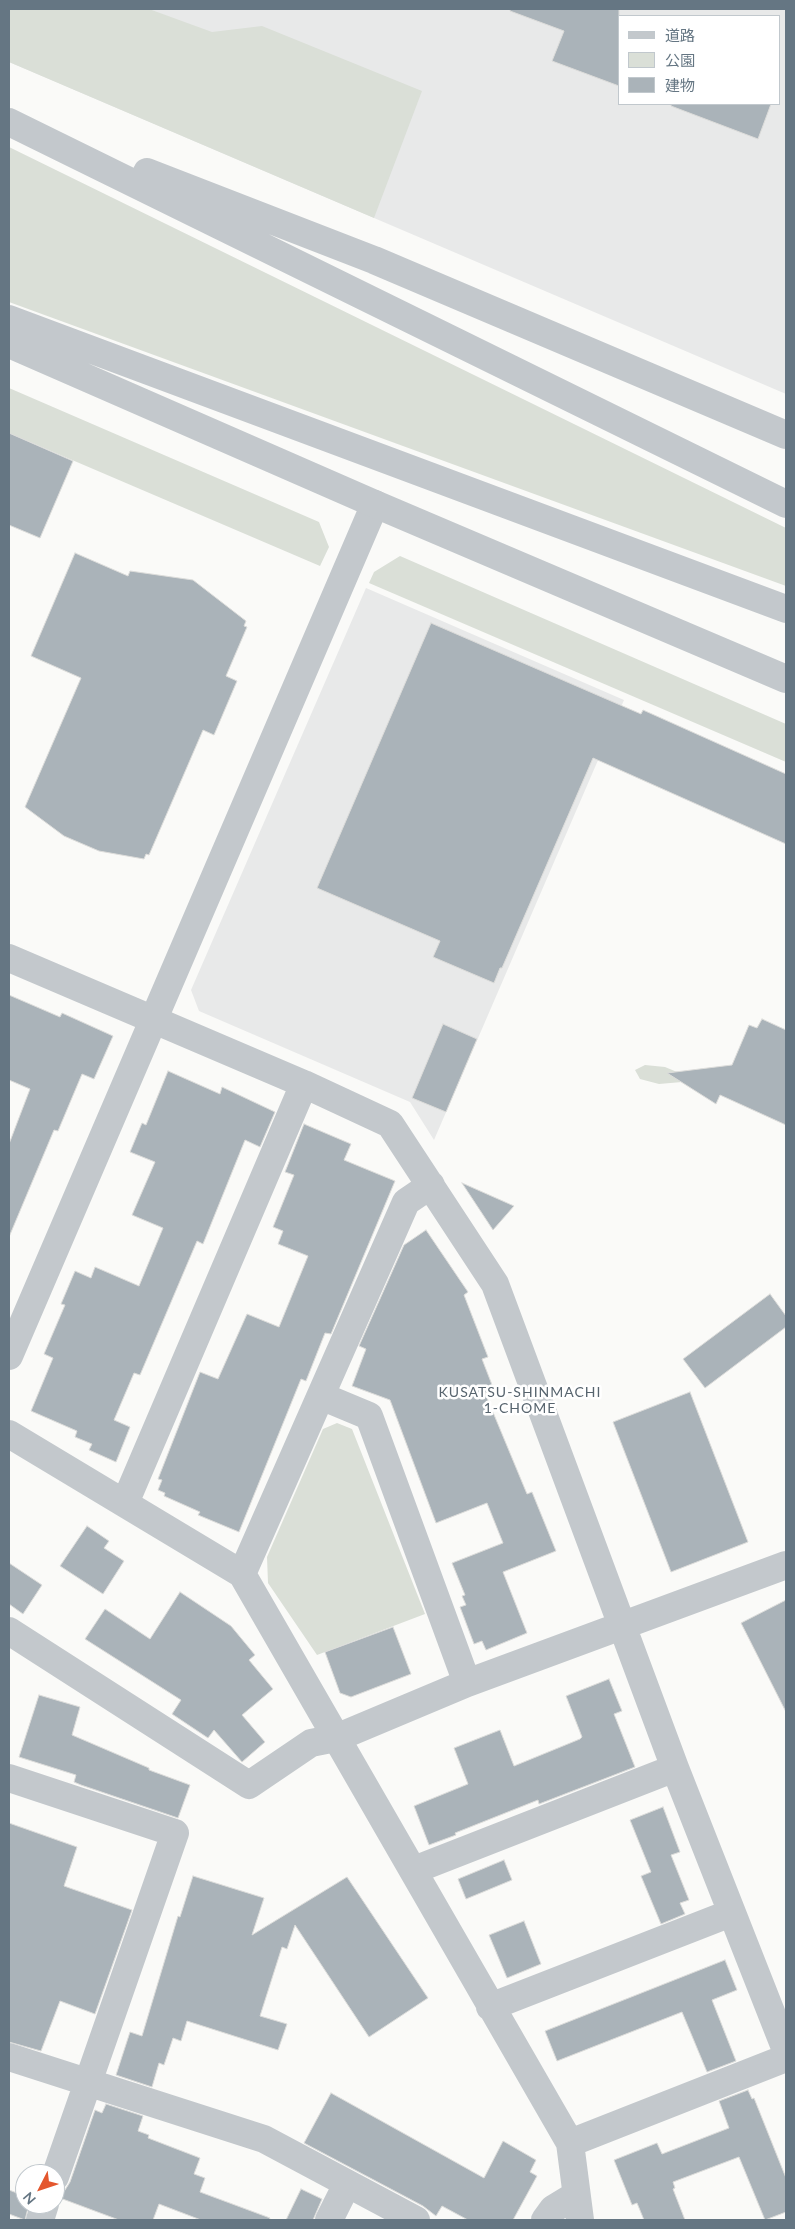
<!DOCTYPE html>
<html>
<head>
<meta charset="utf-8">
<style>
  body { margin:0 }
  #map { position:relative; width:795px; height:2229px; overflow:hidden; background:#fafaf8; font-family:Lato,"Noto Sans JP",sans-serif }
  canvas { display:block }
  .frame { position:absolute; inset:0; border:10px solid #657683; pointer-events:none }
  .legend { position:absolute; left:618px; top:15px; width:162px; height:90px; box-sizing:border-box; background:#fff; border:1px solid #c1c8cd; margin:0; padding:6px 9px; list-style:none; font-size:15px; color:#657683 }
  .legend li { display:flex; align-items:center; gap:10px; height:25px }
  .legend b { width:25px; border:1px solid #c1c8cd }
  .north { position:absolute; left:15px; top:2164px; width:50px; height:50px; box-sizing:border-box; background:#fff; border:1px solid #c1c8cd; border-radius:50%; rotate:229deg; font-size:14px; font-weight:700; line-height:20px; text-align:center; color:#657683 }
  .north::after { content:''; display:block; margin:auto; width:18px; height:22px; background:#e4572e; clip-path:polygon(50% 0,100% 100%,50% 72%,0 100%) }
</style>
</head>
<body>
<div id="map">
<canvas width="795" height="2229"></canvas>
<div class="frame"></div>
<ul class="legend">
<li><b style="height:6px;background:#c3c8cc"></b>道路</li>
<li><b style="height:14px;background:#dadfd7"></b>公園</li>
<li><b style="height:14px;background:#aab3b9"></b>建物</li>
</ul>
<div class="north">N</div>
</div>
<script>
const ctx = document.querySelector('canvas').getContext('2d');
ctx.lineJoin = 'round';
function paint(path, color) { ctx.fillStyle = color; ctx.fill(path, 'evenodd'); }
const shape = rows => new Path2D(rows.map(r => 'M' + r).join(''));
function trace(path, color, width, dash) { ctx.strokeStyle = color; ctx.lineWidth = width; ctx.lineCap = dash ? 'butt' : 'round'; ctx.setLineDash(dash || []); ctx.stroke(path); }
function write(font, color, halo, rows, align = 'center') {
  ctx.font = font + ' Lato,sans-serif'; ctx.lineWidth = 5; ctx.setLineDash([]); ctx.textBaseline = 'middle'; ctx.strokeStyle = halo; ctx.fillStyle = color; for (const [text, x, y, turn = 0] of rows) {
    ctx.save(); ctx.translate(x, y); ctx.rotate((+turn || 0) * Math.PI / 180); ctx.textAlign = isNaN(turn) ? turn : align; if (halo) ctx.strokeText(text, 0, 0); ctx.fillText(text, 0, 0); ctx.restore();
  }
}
paint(shape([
  [9,9,786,9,786,394,9,62],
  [619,16,779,16,779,104,619,104],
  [366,588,624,700,434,1140,410,1102,199,1011,191,990]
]), '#e8e9e9');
paint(shape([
  [9,9,149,9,212,32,262,26,422,91,374,218,9,62],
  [9,147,786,528,786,586,9,302],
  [9,388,319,522,329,547,320,566,9,433],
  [400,556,786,724,786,762,369,583,374,572],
  [645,1065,665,1067,677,1072,668,1073,682,1082,659,1084,640,1079,635,1070],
  [337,1423,352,1429,425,1614,317,1655,268,1583,267,1557,323,1429]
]), '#dadfd7');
const building = shape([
  [510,9,619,9,619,86,552,61,564,31,510,11,510,9],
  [671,104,771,104,758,139,671,106,671,104],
  [9,433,73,461,40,538,9,525,9,433],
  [75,553,128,576,130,571,193,580,246,621,244,626,247,627,226,676,237,681,214,735,203,730,149,855,146,854,144,859,99,851,64,836,25,807,81,678,31,656,75,553],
  [431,623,641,714,643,710,786,774,786,844,593,758,502,968,500,968,494,983,433,957,440,941,317,888,431,623],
  [9,995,60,1017,62,1013,113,1036,94,1079,82,1074,58,1131,54,1130,9,1237,9,1144,30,1089,9,1080,9,995],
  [762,1019,786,1030,786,1125,720,1095,716,1104,667,1073,732,1065,749,1025,757,1028,762,1019],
  [443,1024,477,1039,446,1112,412,1098,443,1024],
  [168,1071,220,1094,222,1087,275,1112,260,1147,245,1140,203,1244,197,1241,140,1375,134,1373,114,1420,130,1427,116,1462,89,1450,92,1444,75,1437,77,1431,31,1411,53,1358,44,1354,65,1305,61,1304,75,1271,91,1278,95,1267,139,1286,163,1228,132,1215,155,1162,130,1152,142,1123,146,1125,168,1071],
  [304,1124,351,1144,344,1160,395,1181,331,1334,325,1333,306,1381,301,1379,239,1532,198,1515,200,1512,164,1496,165,1493,158,1490,162,1480,158,1479,200,1372,218,1379,247,1314,279,1327,308,1256,278,1244,283,1231,273,1227,294,1175,285,1172,304,1124],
  [462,1183,514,1206,493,1230,462,1183],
  [426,1230,468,1292,464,1295,488,1357,482,1359,494,1390,485,1393,527,1494,532,1492,556,1551,503,1572,527,1633,486,1650,482,1641,474,1644,460,1607,466,1605,462,1596,465,1595,452,1563,503,1543,487,1503,436,1523,390,1400,352,1386,366,1349,359,1346,404,1245,426,1230],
  [770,1294,786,1316,786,1327,705,1388,683,1359,770,1294],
  [690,1392,748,1542,671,1572,613,1422,690,1392],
  [87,1526,109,1541,104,1548,124,1561,103,1594,60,1566,87,1526],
  [9,1563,42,1585,23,1614,9,1604,9,1563],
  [180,1592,231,1626,255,1655,249,1660,273,1689,242,1715,265,1742,242,1762,214,1730,208,1738,172,1714,181,1700,85,1639,105,1609,150,1639,180,1592],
  [786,1600,786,1712,741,1623,786,1600],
  [393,1627,411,1674,351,1697,340,1693,325,1652,393,1627],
  [609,1679,622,1711,614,1714,635,1767,539,1804,538,1800,455,1833,456,1835,429,1845,414,1806,468,1784,454,1748,500,1730,514,1766,580,1739,582,1737,566,1696,609,1679],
  [39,1695,80,1707,72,1735,149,1768,149,1770,190,1785,178,1818,81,1785,74,1782,76,1775,19,1757,39,1695],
  [663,1807,680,1852,671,1855,689,1900,680,1903,685,1914,661,1924,641,1876,651,1872,630,1820,663,1807],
  [9,1823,77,1847,64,1886,132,1910,95,2014,60,2001,41,2051,9,2042,9,1823],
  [504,1860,512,1880,466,1899,458,1879,504,1860],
  [193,1876,264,1898,252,1935,347,1877,428,1998,369,2037,295,1925,287,1949,282,1947,260,2016,287,2024,278,2050,187,2021,181,2041,173,2038,164,2065,159,2063,152,2087,116,2075,130,2032,142,2036,178,1916,180,1917,193,1876],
  [524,1921,541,1964,507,1978,489,1935,524,1921],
  [725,1960,737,1990,712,2000,736,2061,707,2072,682,2012,557,2061,545,2031,725,1960],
  [748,2090,752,2099,754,2098,786,2178,786,2212,765,2220,739,2157,673,2182,675,2188,673,2189,685,2220,644,2220,637,2203,632,2205,614,2160,657,2143,662,2154,729,2128,719,2101,748,2090],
  [331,2093,484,2178,503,2141,536,2160,530,2172,537,2176,513,2220,468,2220,442,2206,436,2216,423,2206,304,2143,331,2093],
  [106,2104,143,2116,138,2131,149,2135,148,2138,200,2158,194,2174,205,2178,200,2192,270,2218,269,2220,201,2220,159,2204,153,2220,119,2220,60,2198,70,2182,95,2110,102,2113,106,2104],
  [301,2189,322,2199,313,2220,286,2220,301,2189],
  [9,2190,25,2196,25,2204,29,2204,25,2220,9,2214,9,2190]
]);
paint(building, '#aab3b9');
trace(building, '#dcdcda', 1);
trace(shape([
  [9,958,304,1084,390,1124,495,1284,675,1768,786,2050],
  [9,1356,375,504],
  [321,1396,369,1416,467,1683],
  [9,1434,242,1574,570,2143,580,2220],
  [125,1503,304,1084],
  [242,1574,406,1202,431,1185],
  [9,1631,249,1785,311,1743,336,1738,467,1683,786,1565],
  [9,1778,175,1833,55,2177],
  [414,1870,675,1768],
  [490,2007,731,1913],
  [9,2057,264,2139,416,2220],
  [570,2143,786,2058],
  [40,2220,45,2204],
  [329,2220,347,2184],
  [545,2220,553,2209,576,2195]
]), '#c3c8cc', 28);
trace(shape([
  [9,122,786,504],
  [147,172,374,260,786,435],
  [9,319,786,609],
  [9,344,375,504,786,679]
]), '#c3c8cc', 28);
ctx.letterSpacing = '1px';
write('14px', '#57646e', '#fff', [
  ["KUSATSU-SHINMACHI",520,1392],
  ["1-CHOME",520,1408]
]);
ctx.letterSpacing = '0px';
</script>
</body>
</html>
